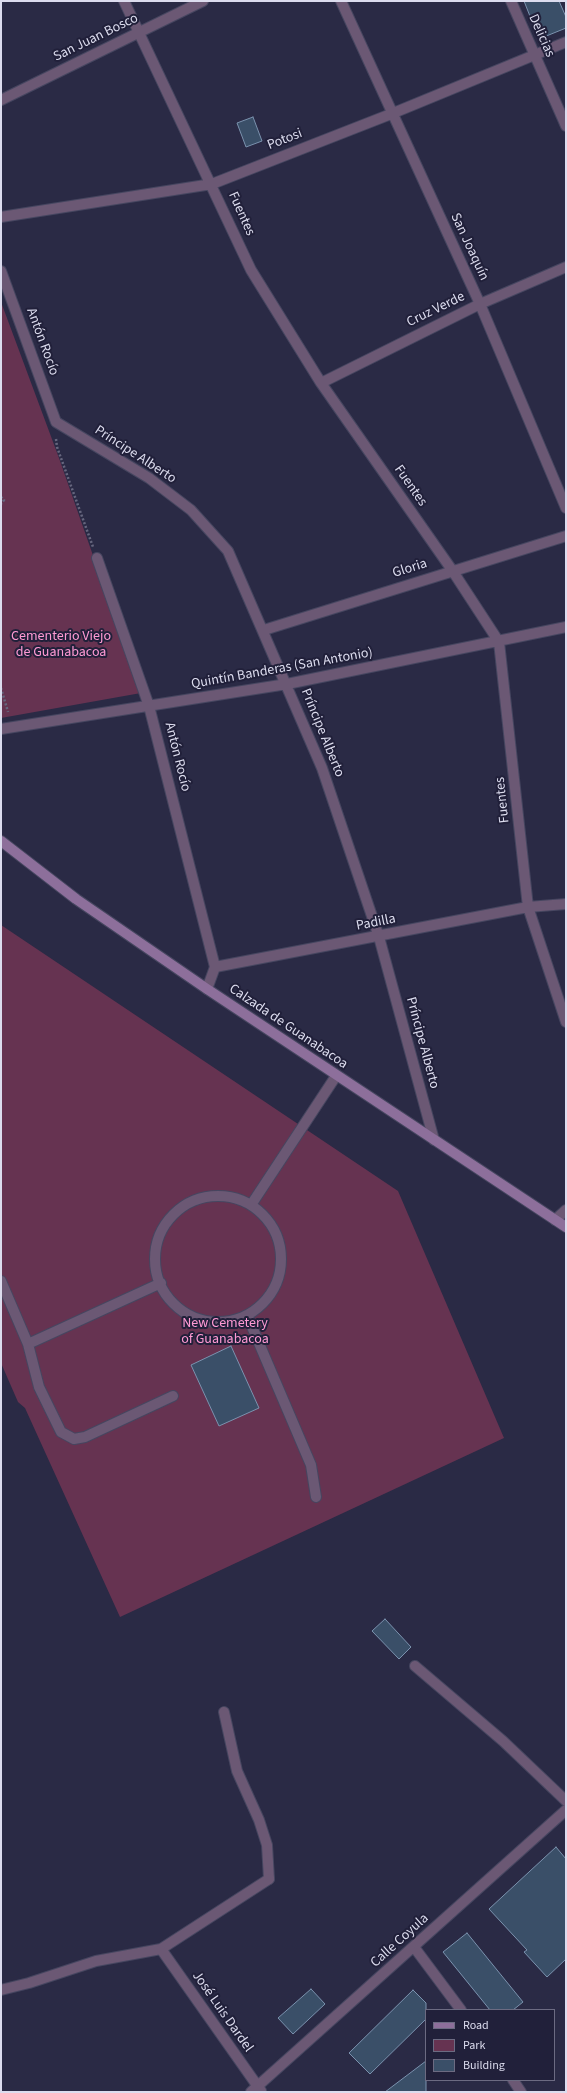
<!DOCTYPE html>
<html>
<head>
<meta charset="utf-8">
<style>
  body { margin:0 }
  #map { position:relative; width:567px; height:2093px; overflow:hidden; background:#2a2a45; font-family:"Source Sans 3",sans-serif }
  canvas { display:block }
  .frame { position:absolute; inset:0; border:2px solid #dcdcee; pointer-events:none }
  .legend { position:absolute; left:425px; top:2009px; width:130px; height:72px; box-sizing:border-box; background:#21203a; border:1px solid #6c6b82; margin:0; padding:5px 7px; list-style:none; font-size:12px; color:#dcdcee }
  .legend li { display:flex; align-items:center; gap:8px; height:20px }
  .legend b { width:20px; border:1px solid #6c6b82 }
</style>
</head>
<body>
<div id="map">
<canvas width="567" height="2093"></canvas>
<div class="frame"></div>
<ul class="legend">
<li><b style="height:5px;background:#8d6f9b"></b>Road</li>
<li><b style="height:11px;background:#663351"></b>Park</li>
<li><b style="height:11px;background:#3a4f68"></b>Building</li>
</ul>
</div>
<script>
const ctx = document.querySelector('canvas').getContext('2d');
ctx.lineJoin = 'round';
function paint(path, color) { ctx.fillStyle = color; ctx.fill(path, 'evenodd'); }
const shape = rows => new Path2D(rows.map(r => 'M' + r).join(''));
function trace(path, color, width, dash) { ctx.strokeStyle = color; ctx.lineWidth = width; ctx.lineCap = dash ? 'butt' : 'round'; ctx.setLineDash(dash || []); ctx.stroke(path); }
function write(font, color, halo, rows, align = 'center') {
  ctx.font = font + ' "Source Sans 3",sans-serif'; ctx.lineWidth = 4; ctx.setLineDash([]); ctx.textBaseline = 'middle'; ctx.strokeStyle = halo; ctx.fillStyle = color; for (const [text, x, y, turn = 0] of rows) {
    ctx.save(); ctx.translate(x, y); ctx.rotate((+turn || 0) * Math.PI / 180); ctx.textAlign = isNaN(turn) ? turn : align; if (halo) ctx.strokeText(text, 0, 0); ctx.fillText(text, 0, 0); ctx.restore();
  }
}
paint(shape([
  [1,302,59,458,141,693,1,718],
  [1,925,398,1191,504,1438,120,1617,25,1408,18,1402,1,1363]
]), '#663351');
const building = shape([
  [524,1,559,1,566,17,566,28,539,39,524,1],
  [253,117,262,141,246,147,237,123,253,117],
  [231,1346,259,1408,219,1426,191,1365,231,1346],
  [385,1619,411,1647,399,1659,372,1631,385,1619],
  [556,1847,566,1859,566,1959,547,1977,524,1952,527,1950,489,1909,556,1847],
  [467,1933,523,2002,513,2010,490,2010,443,1952,467,1933],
  [311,1989,325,2004,293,2034,278,2018,311,1989],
  [413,1990,426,2003,426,2019,370,2074,349,2053,413,1990],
  [426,2061,426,2092,385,2092,426,2061]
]);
paint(building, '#3a4f68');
trace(building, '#7b92ae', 1);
const lane = shape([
  '155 1259a63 63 0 1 1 126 0a63 63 0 1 1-126 0Z',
  [251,1205,336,1076],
  [1,1281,28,1344,161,1283],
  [247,1315,311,1465,316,1497],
  [28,1344,39,1387,61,1432,74,1439,85,1437,173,1396],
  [415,1666,503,1741,566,1801],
  [224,1712,237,1771,259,1820,267,1845,269,1879]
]);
const street = shape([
  [124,1,251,270,321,383,452,570,499,642,528,907,566,1022],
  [341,1,480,304,566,508],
  [511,1,566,126],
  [1,100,203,1],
  [1,217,212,184,391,114,566,42],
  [1,271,56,422,149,478,191,510,228,551,322,768,379,937,434,1140],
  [321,383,480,304,566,267],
  [97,558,149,706,215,967],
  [264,630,566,536],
  [1,729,287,684,566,627],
  [207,989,215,967,528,907,566,904],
  [555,1220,566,1210],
  [414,1947,461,2010],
  [161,1949,261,2091],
  [1,1990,29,1983,96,1961,161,1949,269,1879],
  [513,2080,521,2092],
  [251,2092,566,1810]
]);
const secondary = shape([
  [1,841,76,899,207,989,566,1227]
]);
trace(lane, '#464660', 12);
trace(street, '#464660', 12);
trace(secondary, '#464660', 12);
trace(shape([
  [56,439,57,447,93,547],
  [1,497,4,500,1,504],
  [1,688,8,712]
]), '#66667e', 2.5, [2, 2]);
trace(lane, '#6b5874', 10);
trace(street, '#6b5874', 10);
trace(secondary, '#8d6f9b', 10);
write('14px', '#dcdcee', '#21203a', [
  ["Delicias",541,36,66],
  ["San Juan Bosco",96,38,-26],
  ["Potosi",285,140,-21],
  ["Fuentes",241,214,66],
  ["San Joaquín",469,247,65],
  ["Cruz Verde",436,310,-26],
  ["Antón Rocío",42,342,70],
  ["Príncipe Alberto",135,455,33],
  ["Fuentes",410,486,55],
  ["Gloria",410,569,-17],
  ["Quintín Banderas (San Antonio)",282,669,-10],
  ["Príncipe Alberto",322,733,68],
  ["Antón Rocío",177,757,76],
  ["Fuentes",503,800,-96],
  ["Padilla",376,923,-11],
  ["Calzada de Guanabacoa",288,1027,34],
  ["Príncipe Alberto",422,1043,75],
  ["Calle Coyula",400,1941,-42],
  ["José Luis Dardel",222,2012,55]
]);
write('14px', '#ff9ad4', '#21203a', [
  ["Cementerio Viejo",61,637],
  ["de Guanabacoa",61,653],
  ["New Cemetery",225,1324],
  ["of Guanabacoa",225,1340]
]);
</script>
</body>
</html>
